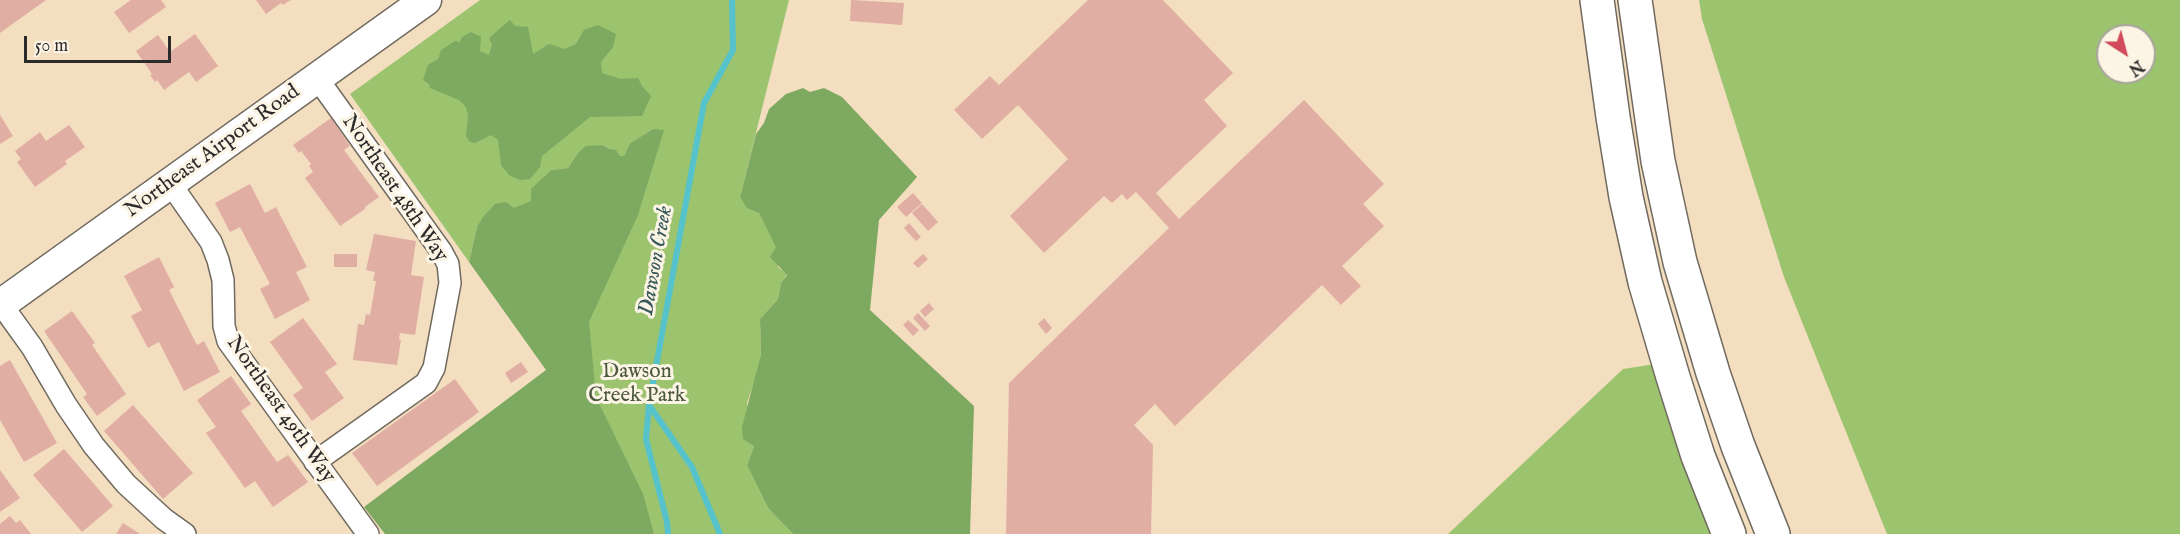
<!DOCTYPE html>
<html>
<head>
<meta charset="utf-8">
<style>
  body { margin:0 }
  #map { position:relative; width:2180px; height:534px; overflow:hidden; background:#f4dec0; font-family:"IM FELL English",serif }
  canvas { display:block }
  .north { position:absolute; left:2096px; top:24px; width:60px; height:60px; box-sizing:border-box; background:#fcf5e5; border:2px solid #a8a49b; border-radius:50%; rotate:144deg; font-size:16px; font-weight:700; line-height:24px; text-align:center; color:#2b2b2b }
  .north::after { content:''; display:block; margin:auto; width:21px; height:27px; background:#d1495b; clip-path:polygon(50% 0,100% 100%,50% 72%,0 100%) }
  .scale { position:absolute; left:24px; top:36px; width:147px; height:27px; box-sizing:border-box; border:3px solid #2b2b2b; border-top:0; padding-left:8px; font-size:18px; line-height:21px; white-space:nowrap; color:#2b2b2b; -webkit-text-stroke:4px #fcf5e5; paint-order:stroke }
</style>
</head>
<body>
<div id="map">
<canvas width="2180" height="534"></canvas>
<div class="north">N</div>
<div class="scale">50 m</div>
</div>
<script>
const ctx = document.querySelector('canvas').getContext('2d');
ctx.lineJoin = 'round';
function paint(path, color) { ctx.fillStyle = color; ctx.fill(path, 'evenodd'); }
const shape = rows => new Path2D(rows.map(r => 'M' + r).join(''));
function trace(path, color, width, dash) { ctx.strokeStyle = color; ctx.lineWidth = width; ctx.lineCap = dash ? 'butt' : 'round'; ctx.setLineDash(dash || []); ctx.stroke(path); }
function write(font, color, halo, rows, align = 'center') {
  ctx.font = font + ' "IM FELL English",serif'; ctx.lineWidth = 6; ctx.setLineDash([]); ctx.textBaseline = 'middle'; ctx.strokeStyle = halo; ctx.fillStyle = color; for (const [text, x, y, turn = 0] of rows) {
    ctx.save(); ctx.translate(x, y); ctx.rotate((+turn || 0) * Math.PI / 180); ctx.textAlign = isNaN(turn) ? turn : align; if (halo) ctx.strokeText(text, 0, 0); ctx.fillText(text, 0, 0); ctx.restore();
  }
}
paint(shape([
  [480,0,789,0,740,197,748,208,759,213,777,247,778,267,787,274,781,283,778,299,760,319,761,354,755,379,747,403,754,446,747,465,768,508,793,534,654,534,573,408,574,311,653,129,630,143,624,156,620,156,603,145,578,153,568,168,551,170,532,189,532,201,477,227,469,262,350,94],
  [1699,0,2180,0,2180,534,1887,534,1784,277,1702,19],
  [2108,36,2144,36,2144,72,2108,72],
  [1655,364,1718,534,1448,534,1623,369]
]), '#9cc36e');
paint(shape([
  [510,20,515,26,528,27,533,54,549,44,565,49,576,44,584,30,598,25,616,34,613,47,601,62,602,73,621,79,638,78,642,86,651,96,642,116,590,117,542,156,540,167,530,179,520,180,509,175,501,165,498,140,491,135,475,143,470,142,466,136,468,116,466,107,459,100,430,88,429,84,423,80,428,65,438,59,441,50,455,41,460,42,462,37,471,32,481,37,480,51,489,55,492,45,489,38],
  [803,88,810,92,824,88,842,97,917,177,879,220,870,310,974,406,970,534,793,534,768,508,747,465,754,446,743,439,742,427,761,354,760,319,778,299,781,283,787,275,770,257,776,247,759,213,747,208,740,197,756,134,764,123,769,109,786,94],
  [653,129,664,130,638,215,589,322,596,397,643,494,654,534,385,534,364,507,546,370,469,262,477,227,483,217,495,204,506,202,514,208,531,201,531,189,551,170,568,168,578,153,586,146,603,145,609,149,616,150,620,156,624,156,630,143]
]), '#7da961');
trace(shape([
  [649,405,692,467,720,534],
  [668,534,667,522,646,439,649,405,704,103,733,50,732,0]
]), '#56c3cc', 6);
paint(shape([
  [0,0,46,0,0,33],
  [131,0,161,0,166,7,129,33,114,12],
  [256,0,291,0,283,5,281,3,266,14],
  [851,0,904,3,902,25,850,21],
  [1088,0,1163,0,1233,73,1204,100,1227,126,1156,193,1179,219,1304,100,1384,184,1363,204,1384,226,1342,266,1361,286,1341,305,1322,285,1175,426,1155,404,1134,425,1153,445,1151,534,1006,534,1009,383,1169,228,1136,192,1127,200,1122,194,1112,203,1104,196,1044,253,1010,216,1068,159,1018,105,982,139,954,110,990,76,999,85],
  [195,34,218,66,196,82,189,72,164,90,157,80,155,82,150,75,152,74,136,51,158,35,170,52],
  [0,115,13,136,0,144],
  [331,118,350,146,344,150,379,197,365,207,365,209,340,226,305,178,313,172,309,166,311,164,301,151,299,153,293,145],
  [69,125,85,147,65,161,67,164,35,187,17,162,21,159,15,151,40,132,46,141],
  [250,184,265,213,276,207,307,267,296,272,310,300,275,319,260,289,270,284,240,227,230,232,215,203],
  [913,193,922,203,906,217,897,207],
  [922,204,938,222,928,231,912,213],
  [909,223,921,237,916,241,904,228],
  [374,234,416,241,411,275,424,277,415,335,400,333,399,339,401,340,397,365,353,360,358,324,364,325,366,314,370,315,376,281,373,281,375,272,366,270],
  [334,254,357,254,357,267,334,267],
  [923,254,928,259,918,268,913,263],
  [159,257,174,287,169,290,197,345,204,341,220,372,184,391,159,342,148,348,131,316,142,310,124,276],
  [929,303,934,309,925,317,920,311],
  [72,311,95,343,92,345,126,394,97,416,83,397,87,394,44,331],
  [918,313,930,326,925,331,913,318],
  [303,318,337,364,325,372,344,398,312,421,293,395,303,388,270,342],
  [1044,318,1052,328,1046,334,1038,324],
  [908,320,919,330,913,336,903,325],
  [10,360,57,443,24,462,0,420,0,366],
  [521,362,528,372,511,383,505,373],
  [231,376,251,404,241,411,277,462,288,455,308,482,273,507,255,481,245,488,206,433,216,427,197,400],
  [455,379,479,412,377,486,352,453],
  [133,405,193,473,163,499,104,431],
  [64,449,113,506,82,532,33,475],
  [0,470,20,498,0,512],
  [10,516,16,523,20,520,31,534,0,534,0,524],
  [123,523,140,534,116,534]
]), '#e1aea4');
const street = shape([
  [170,183,211,242,218,260,223,280,224,326,228,341,368,534],
  [1,304,32,347,66,405,94,446,126,484,164,519,185,534],
  [315,462,426,383,434,368,450,283,448,264,441,251,317,78]
]);
const secondary = shape([
  [0,305,426,0]
]);
const primary = shape([
  [1597,0,1613,117,1626,197,1645,282,1673,377,1698,456,1729,534],
  [1635,0,1658,161,1680,262,1713,373,1738,446,1773,534]
]);
trace(street, '#716a5f', 24);
trace(secondary, '#716a5f', 33);
trace(primary, '#716a5f', 36);
trace(street, '#fff', 21);
trace(secondary, '#fff', 30);
trace(primary, '#fff', 33);
write('21px', '#2b2b2b', '#fcf5e5', [
  ["Northeast Airport Road",213,152,-36],
  ["Northeast 48th Way",394,189,56],
  ["Northeast 49th Way",280,410,55]
]);
write('21px', '#4d593f', '#fcf5e5', [
  ["Dawson",637,373],
  ["Creek Park",637,397]
]);
write('italic 22px', '#38595b', '#fcf5e5', [
  ["Dawson Creek",657,261,-80]
]);
</script>
</body>
</html>
